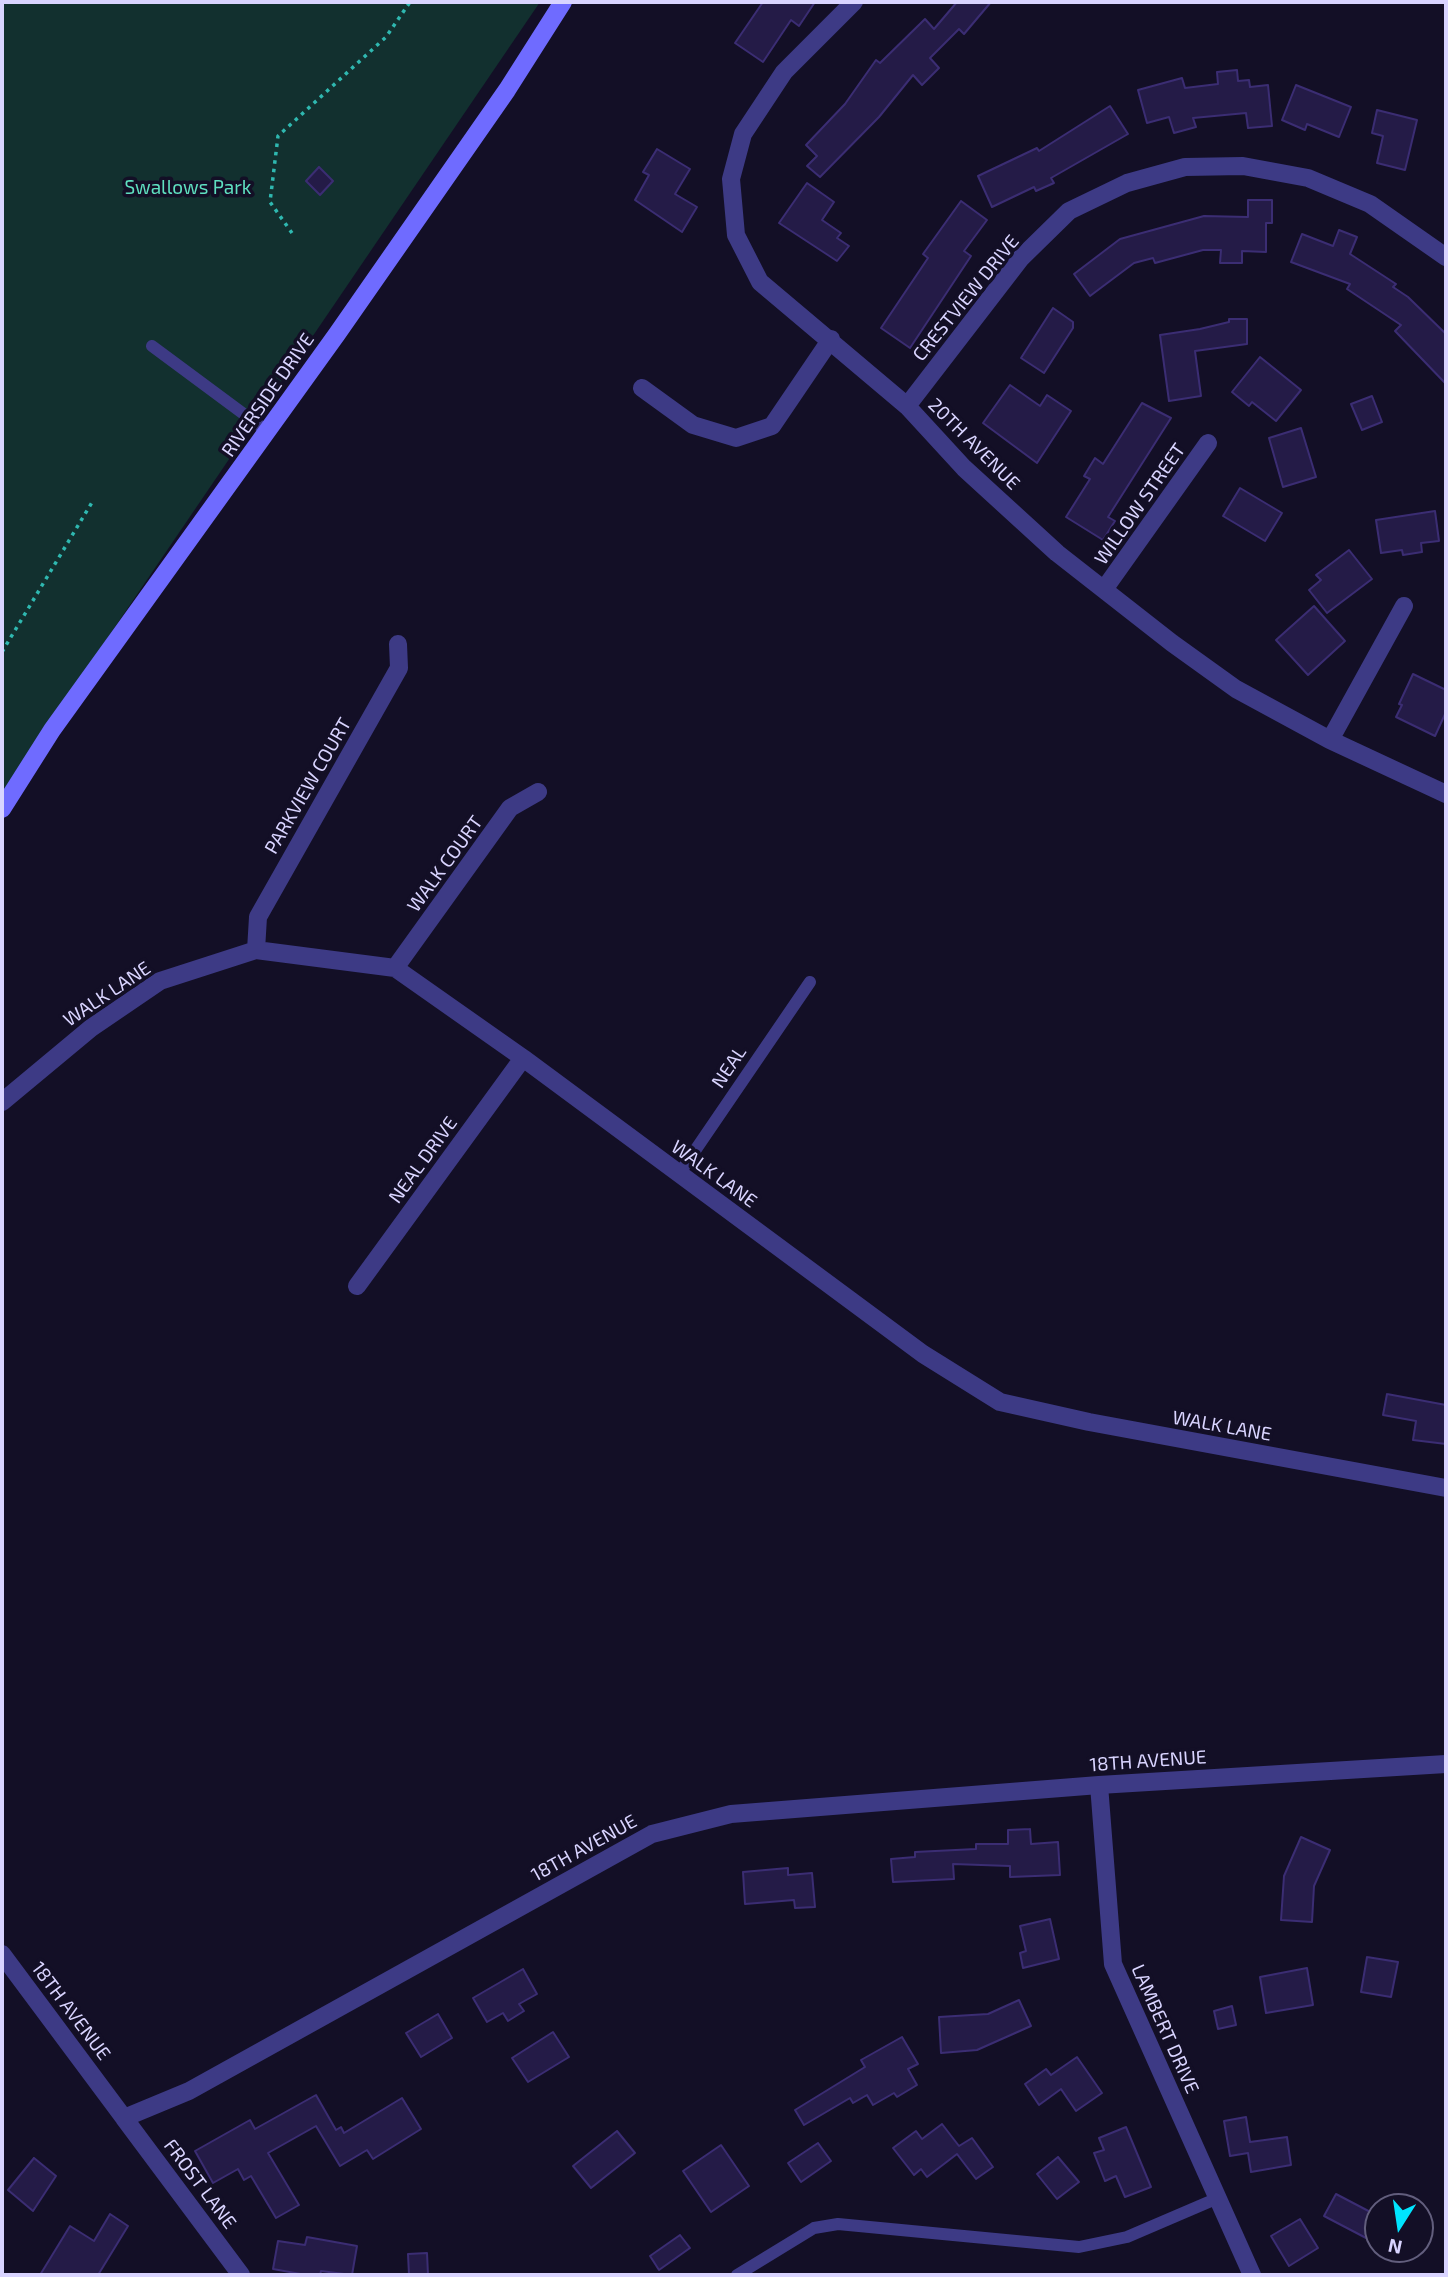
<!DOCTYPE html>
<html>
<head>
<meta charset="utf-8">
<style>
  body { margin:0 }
  #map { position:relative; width:1448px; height:2277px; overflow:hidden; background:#130f26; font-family:"Exo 2",sans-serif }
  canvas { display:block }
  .frame { position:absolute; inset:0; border:4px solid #d9d4ff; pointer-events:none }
  .north { position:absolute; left:1364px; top:2193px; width:70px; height:70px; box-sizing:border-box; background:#130f26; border:2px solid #625e7d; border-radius:50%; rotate:192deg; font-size:19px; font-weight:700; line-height:28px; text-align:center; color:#d9d4ff }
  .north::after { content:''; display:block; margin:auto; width:24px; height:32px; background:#00e5ff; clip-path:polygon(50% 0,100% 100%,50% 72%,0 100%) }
</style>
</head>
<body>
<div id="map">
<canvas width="1448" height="2277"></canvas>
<div class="frame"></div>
<div class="north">N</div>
</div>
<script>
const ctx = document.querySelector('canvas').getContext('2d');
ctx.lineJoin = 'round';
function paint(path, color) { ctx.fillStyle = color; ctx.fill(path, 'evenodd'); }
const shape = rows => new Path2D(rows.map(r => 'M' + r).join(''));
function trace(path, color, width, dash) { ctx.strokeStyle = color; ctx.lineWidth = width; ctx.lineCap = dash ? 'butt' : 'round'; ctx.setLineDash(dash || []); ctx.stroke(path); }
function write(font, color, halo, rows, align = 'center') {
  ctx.font = font + ' "Exo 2",sans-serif'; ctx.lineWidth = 7; ctx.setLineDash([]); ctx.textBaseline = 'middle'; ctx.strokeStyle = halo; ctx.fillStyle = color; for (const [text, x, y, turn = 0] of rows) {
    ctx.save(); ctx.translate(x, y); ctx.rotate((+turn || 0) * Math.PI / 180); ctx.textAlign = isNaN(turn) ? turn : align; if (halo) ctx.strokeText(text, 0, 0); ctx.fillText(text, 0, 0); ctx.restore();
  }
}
paint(shape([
  [2,2,540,2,2,793]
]), '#12302f');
const building = shape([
  [763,2,815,2,799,26,791,20,763,62,735,43,763,2],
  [957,2,991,2,964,34,959,29,930,58,939,68,922,85,913,75,879,117,820,177,807,166,817,156,806,145,845,104,876,60,880,63,925,19,934,29,957,2],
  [1237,70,1238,81,1249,80,1250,87,1268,85,1272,126,1248,128,1246,113,1193,118,1196,127,1174,133,1169,117,1147,123,1138,90,1182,78,1185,88,1218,84,1217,72,1237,70],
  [1296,85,1351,107,1339,137,1307,124,1305,130,1282,120,1296,85],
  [1110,106,1128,134,1051,178,1054,183,1036,191,1034,187,992,207,978,176,1037,148,1039,151,1110,106],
  [1377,110,1417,120,1405,170,1377,163,1383,136,1372,133,1377,110],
  [657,149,690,169,675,194,697,207,682,232,635,200,649,175,643,172,657,149],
  [319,167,333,181,320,195,306,181,319,167],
  [807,183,834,202,822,220,841,233,837,238,849,246,837,261,779,223,807,183],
  [1248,200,1272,200,1272,223,1266,223,1266,252,1242,251,1242,263,1220,263,1221,250,1203,250,1155,263,1153,258,1134,263,1090,296,1074,274,1120,239,1204,216,1248,217,1248,200],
  [961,201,987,220,964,251,971,256,910,348,881,328,928,258,923,254,961,201],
  [1339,230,1357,237,1350,254,1396,284,1393,287,1408,297,1446,334,1446,384,1395,331,1401,325,1347,289,1350,284,1291,262,1302,234,1333,246,1339,230],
  [1053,308,1073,322,1073,328,1044,373,1021,358,1053,308],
  [1229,319,1247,319,1247,344,1195,351,1201,396,1169,401,1160,335,1200,329,1229,322,1229,319],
  [1260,357,1301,390,1276,421,1252,402,1249,406,1232,392,1260,357],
  [1010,385,1040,406,1047,395,1071,411,1037,463,983,423,1010,385],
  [1372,396,1382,422,1362,430,1351,404,1372,396],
  [1142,403,1171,418,1108,517,1115,521,1103,540,1066,517,1090,479,1084,476,1095,458,1103,464,1142,403],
  [1301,428,1316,477,1283,487,1269,438,1301,428],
  [1240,488,1282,513,1265,541,1223,516,1240,488],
  [1435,511,1439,541,1421,543,1422,552,1403,555,1402,550,1381,553,1376,520,1435,511],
  [1349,550,1372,579,1327,613,1309,590,1321,580,1316,575,1349,550],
  [1314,606,1345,641,1308,675,1276,640,1314,606],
  [1413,674,1446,690,1446,712,1435,736,1396,717,1402,705,1399,704,1413,674],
  [1387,1394,1446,1405,1446,1444,1413,1440,1416,1421,1383,1415,1387,1394],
  [1030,1829,1031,1844,1058,1842,1060,1875,1010,1877,1010,1866,953,1864,954,1879,893,1882,891,1859,915,1857,915,1852,976,1849,976,1844,1008,1844,1008,1830,1030,1829],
  [1301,1837,1330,1850,1314,1886,1312,1922,1281,1920,1284,1876,1301,1837],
  [788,1868,788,1875,812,1873,815,1907,795,1908,794,1900,745,1904,743,1872,788,1868],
  [1050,1919,1059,1959,1023,1968,1020,1953,1026,1951,1020,1926,1050,1919],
  [1367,1957,1398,1962,1391,1997,1361,1992,1367,1957],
  [1307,1968,1313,2005,1266,2013,1260,1977,1307,1968],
  [523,1969,537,1994,519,2004,524,2011,508,2021,503,2013,487,2022,473,1998,523,1969],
  [1019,2000,1031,2026,977,2050,941,2053,939,2017,988,2014,1019,2000],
  [1232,2006,1236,2025,1218,2029,1214,2011,1232,2006],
  [438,2014,452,2038,421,2057,406,2033,438,2014],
  [553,2032,569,2057,528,2082,512,2058,553,2032],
  [902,2037,918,2064,908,2069,917,2085,897,2097,894,2093,873,2105,867,2095,853,2103,850,2098,804,2125,795,2110,865,2067,861,2060,902,2037],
  [1077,2057,1102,2093,1076,2111,1061,2089,1039,2105,1025,2084,1046,2069,1051,2075,1077,2057],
  [316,2095,336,2130,341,2127,344,2133,402,2098,421,2129,373,2159,367,2150,340,2166,316,2126,268,2153,299,2205,276,2218,251,2176,244,2180,238,2169,213,2183,195,2151,250,2120,255,2129,316,2095],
  [1246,2117,1250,2142,1287,2137,1291,2165,1251,2172,1248,2153,1230,2156,1224,2121,1246,2117],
  [942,2124,959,2146,972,2138,993,2167,976,2179,957,2154,927,2177,921,2169,914,2175,893,2148,916,2131,922,2139,942,2124],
  [1126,2127,1151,2187,1125,2197,1116,2176,1105,2181,1094,2153,1104,2150,1099,2138,1126,2127],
  [617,2131,635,2153,591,2188,573,2166,617,2131],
  [818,2143,831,2161,801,2182,788,2163,818,2143],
  [721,2145,749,2186,711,2212,683,2171,721,2145],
  [1058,2157,1079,2182,1057,2199,1037,2174,1058,2157],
  [34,2158,56,2176,33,2211,8,2190,34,2158],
  [1336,2194,1378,2216,1368,2239,1324,2216,1336,2194],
  [110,2214,128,2226,98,2275,40,2275,70,2226,94,2241,110,2214],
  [1300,2219,1318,2248,1289,2266,1271,2236,1300,2219],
  [680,2235,690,2248,659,2270,650,2256,680,2235],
  [307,2237,357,2246,352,2275,321,2271,320,2275,306,2275,273,2269,278,2241,305,2245,307,2237],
  [427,2253,428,2275,409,2275,408,2254,427,2253]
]);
paint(building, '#241b47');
trace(building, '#3b2d73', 2);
trace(shape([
  [292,233,270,202,278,136,386,37,410,2],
  [2,652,94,499]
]), '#2fb8b0', 3.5, [3.5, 5]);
trace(shape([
  [152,346,268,432],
  [679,1174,810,982],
  [737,2275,814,2228,838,2224,1079,2247,1127,2237,1218,2198]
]), '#3d3a85', 12);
trace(shape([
  [854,2,784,72,743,134,731,179,736,235,760,282,907,406,964,468,1057,553,1172,643,1236,689,1330,740,1446,794],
  [642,388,693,425,736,438,772,426,831,339],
  [907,406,1021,258,1069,211,1127,183,1185,167,1243,166,1308,178,1370,204,1446,257],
  [1105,588,1208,443],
  [1330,740,1404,606],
  [256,950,258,917,399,668,398,644],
  [395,968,510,808,538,792],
  [2,1102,91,1028,160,981,256,950,395,968,523,1058,923,1354,1000,1402,1089,1422,1446,1488],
  [357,1286,523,1058],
  [1099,1785,1113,1964,1252,2275],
  [2,1954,124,2118,189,2091,652,1834,731,1814,1099,1785,1446,1764],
  [124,2118,241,2275]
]), '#3d3a85', 18);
trace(shape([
  [2,809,52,730,337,334,507,90,563,2]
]), '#6f6bff', 18);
write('19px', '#5fe0c0', '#130f26', [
  ["Swallows Park",188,188]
]);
write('19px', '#d9d4ff', '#130f26', [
  ["CRESTVIEW DRIVE",966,298,-51],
  ["RIVERSIDE DRIVE",268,395,-55],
  ["20TH AVENUE",974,444,45],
  ["WILLOW STREET",1140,504,-55],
  ["PARKVIEW COURT",308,786,-60],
  ["WALK COURT",445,864,-54],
  ["WALK LANE",107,994,-34],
  ["NEAL",729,1067,-56],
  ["NEAL DRIVE",423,1160,-54],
  ["WALK LANE",714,1174,36],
  ["WALK LANE",1222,1426,10],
  ["18TH AVENUE",1148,1761,-4],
  ["18TH AVENUE",584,1848,-29],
  ["18TH AVENUE",71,2011,53],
  ["LAMBERT DRIVE",1165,2029,66],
  ["FROST LANE",200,2184,53]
]);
</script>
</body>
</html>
